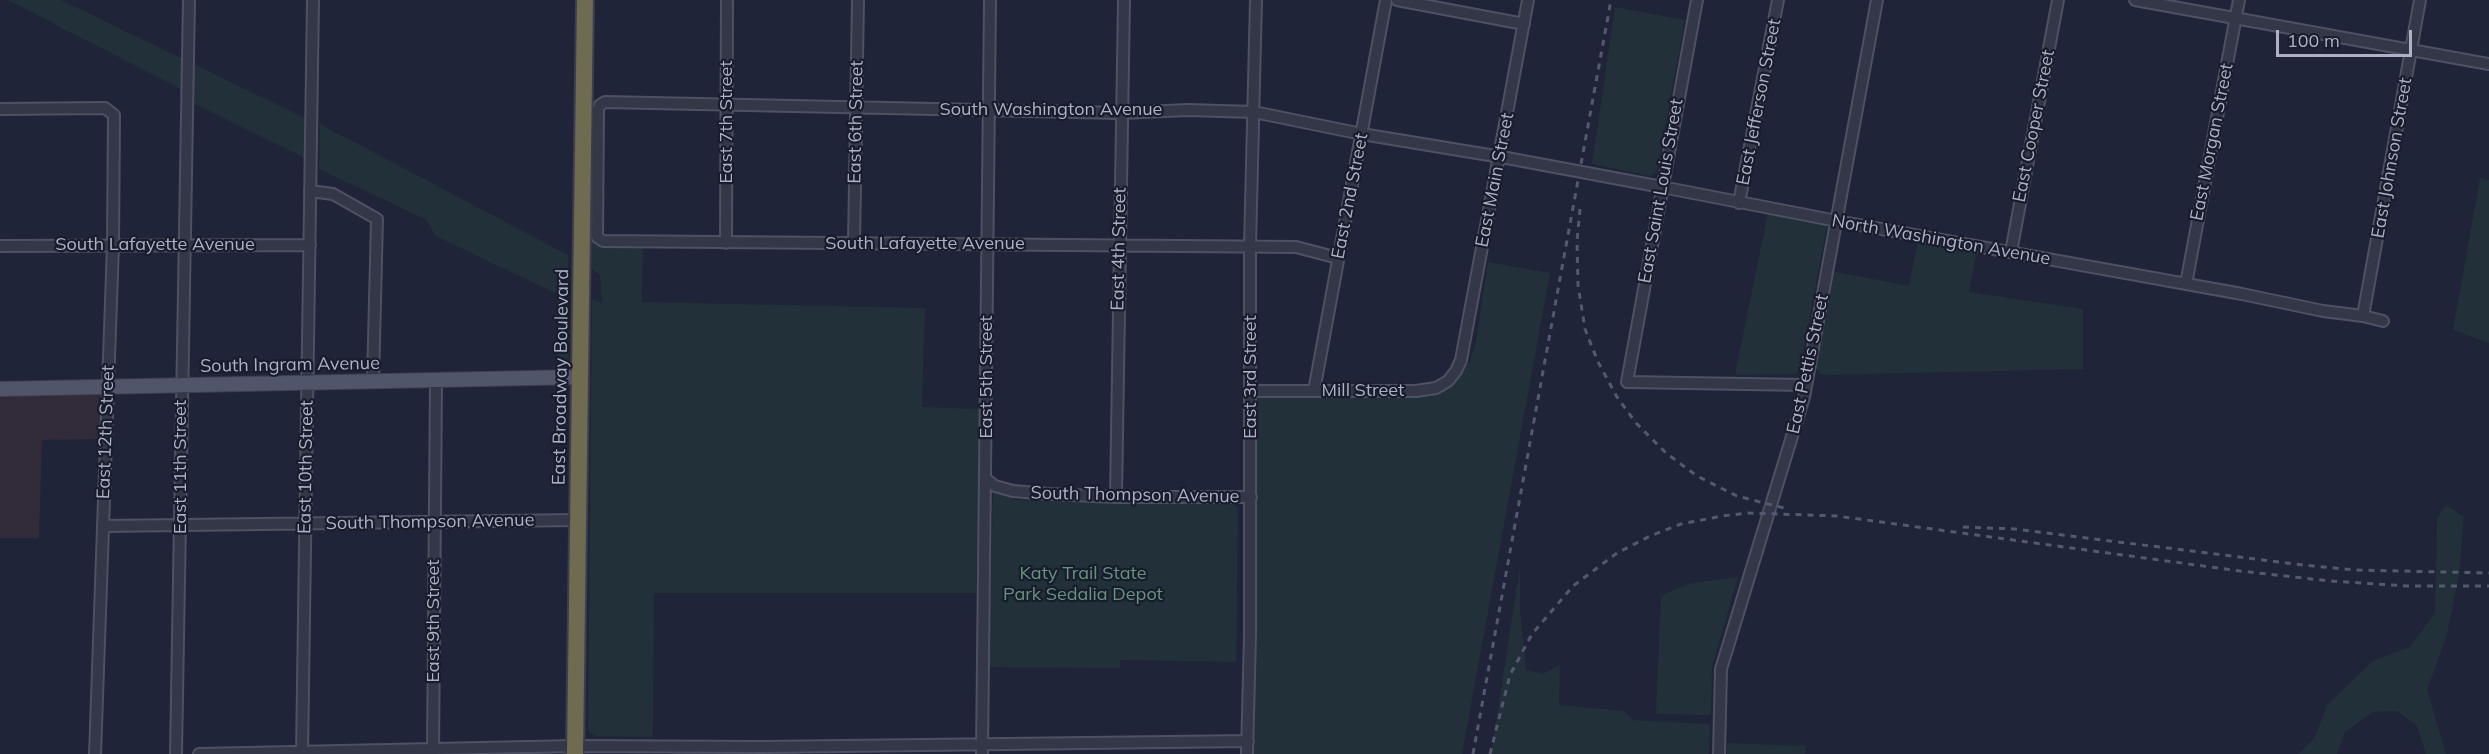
<!DOCTYPE html>
<html>
<head>
<meta charset="utf-8">
<style>
  body { margin:0 }
  #map { position:relative; width:2489px; height:754px; overflow:hidden; background:#202438; font-family:Mulish,sans-serif }
  canvas { display:block }
  .scale { position:absolute; left:2276px; top:30px; width:136px; height:27px; box-sizing:border-box; border:3px solid #aeb1c5; border-top:0; padding-left:8px; font-size:18px; line-height:21px; white-space:nowrap; color:#aeb1c5; -webkit-text-stroke:4px #191c2d; paint-order:stroke }
</style>
</head>
<body>
<div id="map">
<canvas width="2489" height="754"></canvas>
<div class="scale">100 m</div>
</div>
<script>
const ctx = document.querySelector('canvas').getContext('2d');
ctx.lineJoin = 'round';
function paint(path, color) { ctx.fillStyle = color; ctx.fill(path, 'evenodd'); }
const shape = rows => new Path2D(rows.map(r => 'M' + r).join(''));
function trace(path, color, width, dash) { ctx.strokeStyle = color; ctx.lineWidth = width; ctx.lineCap = dash ? 'butt' : 'round'; ctx.setLineDash(dash || []); ctx.stroke(path); }
function write(font, color, halo, rows, align = 'center') {
  ctx.font = font + ' Mulish,sans-serif'; ctx.lineWidth = 4.5; ctx.setLineDash([]); ctx.textBaseline = 'middle'; ctx.strokeStyle = halo; ctx.fillStyle = color; for (const [text, x, y, turn = 0] of rows) {
    ctx.save(); ctx.translate(x, y); ctx.rotate((+turn || 0) * Math.PI / 180); ctx.textAlign = isNaN(turn) ? turn : align; if (halo) ctx.strokeText(text, 0, 0); ctx.fillText(text, 0, 0); ctx.restore();
  }
}
paint(shape([
  [0,393,91,393,99,396,100,402,100,439,42,440,39,538,0,538]
]), '#312b3a');
paint(shape([
  [8,0,61,0,183,59,181,89],
  [1615,7,1685,20,1657,170,1651,176,1592,164],
  [193,64,305,118,305,158,195,104],
  [320,124,568,255,569,364,564,370,557,371,557,294,436,236,425,219,319,169],
  [2480,178,2489,180,2489,343,2453,330],
  [1768,212,1823,222,1827,226,1800,369,1795,374,1735,375],
  [1918,240,1977,251,1969,292,2083,309,2083,369,1822,375,1818,372,1814,366,1831,271,1909,286],
  [592,241,643,242,642,302,925,308,922,407,980,409,976,593,654,593,653,737,596,736,590,733,588,727,592,299,602,303,600,275,592,269],
  [1488,262,1550,273,1462,754,1254,754,1255,516,1258,395,1428,387,1449,383,1460,375,1470,361,1476,342],
  [993,491,1016,500,1234,503,1238,509,1236,662,1120,660,1120,668,989,667],
  [2446,505,2464,517,2459,574,2447,634,2427,690,2446,754,2426,754,2417,726,2397,711,2373,712,2345,732,2337,754,2298,754,2314,739,2327,705,2373,661,2410,647,2435,613,2437,518],
  [1520,566,1520,610,1526,670,1543,674,1560,664,1559,705,1624,711,1633,720,1710,724,1709,754,1491,754],
  [1738,577,1712,667,1711,715,1656,714,1661,596,1688,584],
  [1727,743,1805,746,1805,754,1727,754]
]), '#223039');
const minor = shape([
  [1397,0,1524,24],
  [1697,0,1627,382,1806,385],
  [2135,0,2489,64],
  [0,109,105,108,114,115,113,245,95,754],
  [1662,187,1837,221,2242,294,2323,311,2363,316,2383,321],
  [310,191,333,194,377,219,373,382],
  [1739,203,1778,0],
  [726,243,727,0],
  [854,244,858,0],
  [0,246,310,245],
  [2011,252,2058,0],
  [1338,258,1296,247,603,241,597,237,598,110,600,105,605,102,1121,113,1188,110,1254,112,1362,134,1507,158],
  [2186,284,2239,0],
  [2363,316,2420,0],
  [1251,391,1416,391,1436,388,1448,381,1456,371,1461,360,1528,0],
  [1314,391,1386,0],
  [987,480,995,486,1013,491,1050,494,1116,497,1251,497],
  [1116,497,1124,0],
  [103,526,578,520],
  [176,754,189,0],
  [199,754,575,746,763,747,1248,741],
  [302,754,313,0],
  [433,754,436,380],
  [982,754,990,0],
  [1247,754,1250,635,1250,247,1256,0],
  [1719,754,1721,669,1804,397,1877,0]
]);
const major = shape([
  [0,389,580,377]
]);
const highway = shape([
  [575,754,585,0]
]);
trace(minor, '#4e5163', 14);
trace(major, '#3d4052', 16);
trace(highway, '#3b3e50', 20);
trace(minor, '#333748', 10);
trace(major, '#515569', 14);
trace(highway, '#6f6b50', 16);
trace(shape([
  [1580,209,1577,241,1578,285,1585,329,1598,362,1617,397,1636,423,1666,453,1697,476,1737,496,1784,508],
  [1963,527,2015,529,2303,565,2355,570,2489,573],
  [1473,754,1611,0],
  [1490,754,1510,675,1532,634,1573,586,1617,553,1650,536,1681,524,1722,516,1748,513,1837,516,2240,571,2330,581,2408,586,2489,586]
]), '#555970', 3, [6, 6]);
const minorBridge = shape([
  [1507,158,1662,187]
]);
trace(minorBridge, '#4e5163', 14, []);
trace(minorBridge, '#333748', 10);
write('18px', '#aeb1c5', '#191c2d', [
  ["East Jefferson Street",1759,102,-79],
  ["South Washington Avenue",1051,110],
  ["East 7th Street",727,122,-90],
  ["East 6th Street",856,122,-89],
  ["East Cooper Street",2034,126,-79],
  ["East Morgan Street",2212,142,-79],
  ["East Johnson Street",2392,158,-80],
  ["East Main Street",1495,180,-79],
  ["East Saint Louis Street",1661,191,-80],
  ["East 2nd Street",1350,196,-79],
  ["North Washington Avenue",1941,240,10],
  ["South Lafayette Avenue",925,244],
  ["South Lafayette Avenue",155,245],
  ["East 4th Street",1119,249,-89],
  ["East Pettis Street",1808,364,-78],
  ["South Ingram Avenue",290,365,-1],
  ["East Broadway Boulevard",561,377,-89],
  ["East 5th Street",987,377,-90],
  ["East 3rd Street",1251,377,-90],
  ["Mill Street",1363,391],
  ["East 12th Street",106,432,-88],
  ["East 11th Street",181,467,-90],
  ["East 10th Street",306,467,-89],
  ["South Thompson Avenue",1135,495,1],
  ["South Thompson Avenue",430,522,-1],
  ["East 9th Street",434,621,-90]
]);
write('18px', '#65967d', '#191c2d', [
  ["Katy Trail State",1083,574],
  ["Park Sedalia Depot",1083,595]
]);
</script>
</body>
</html>
